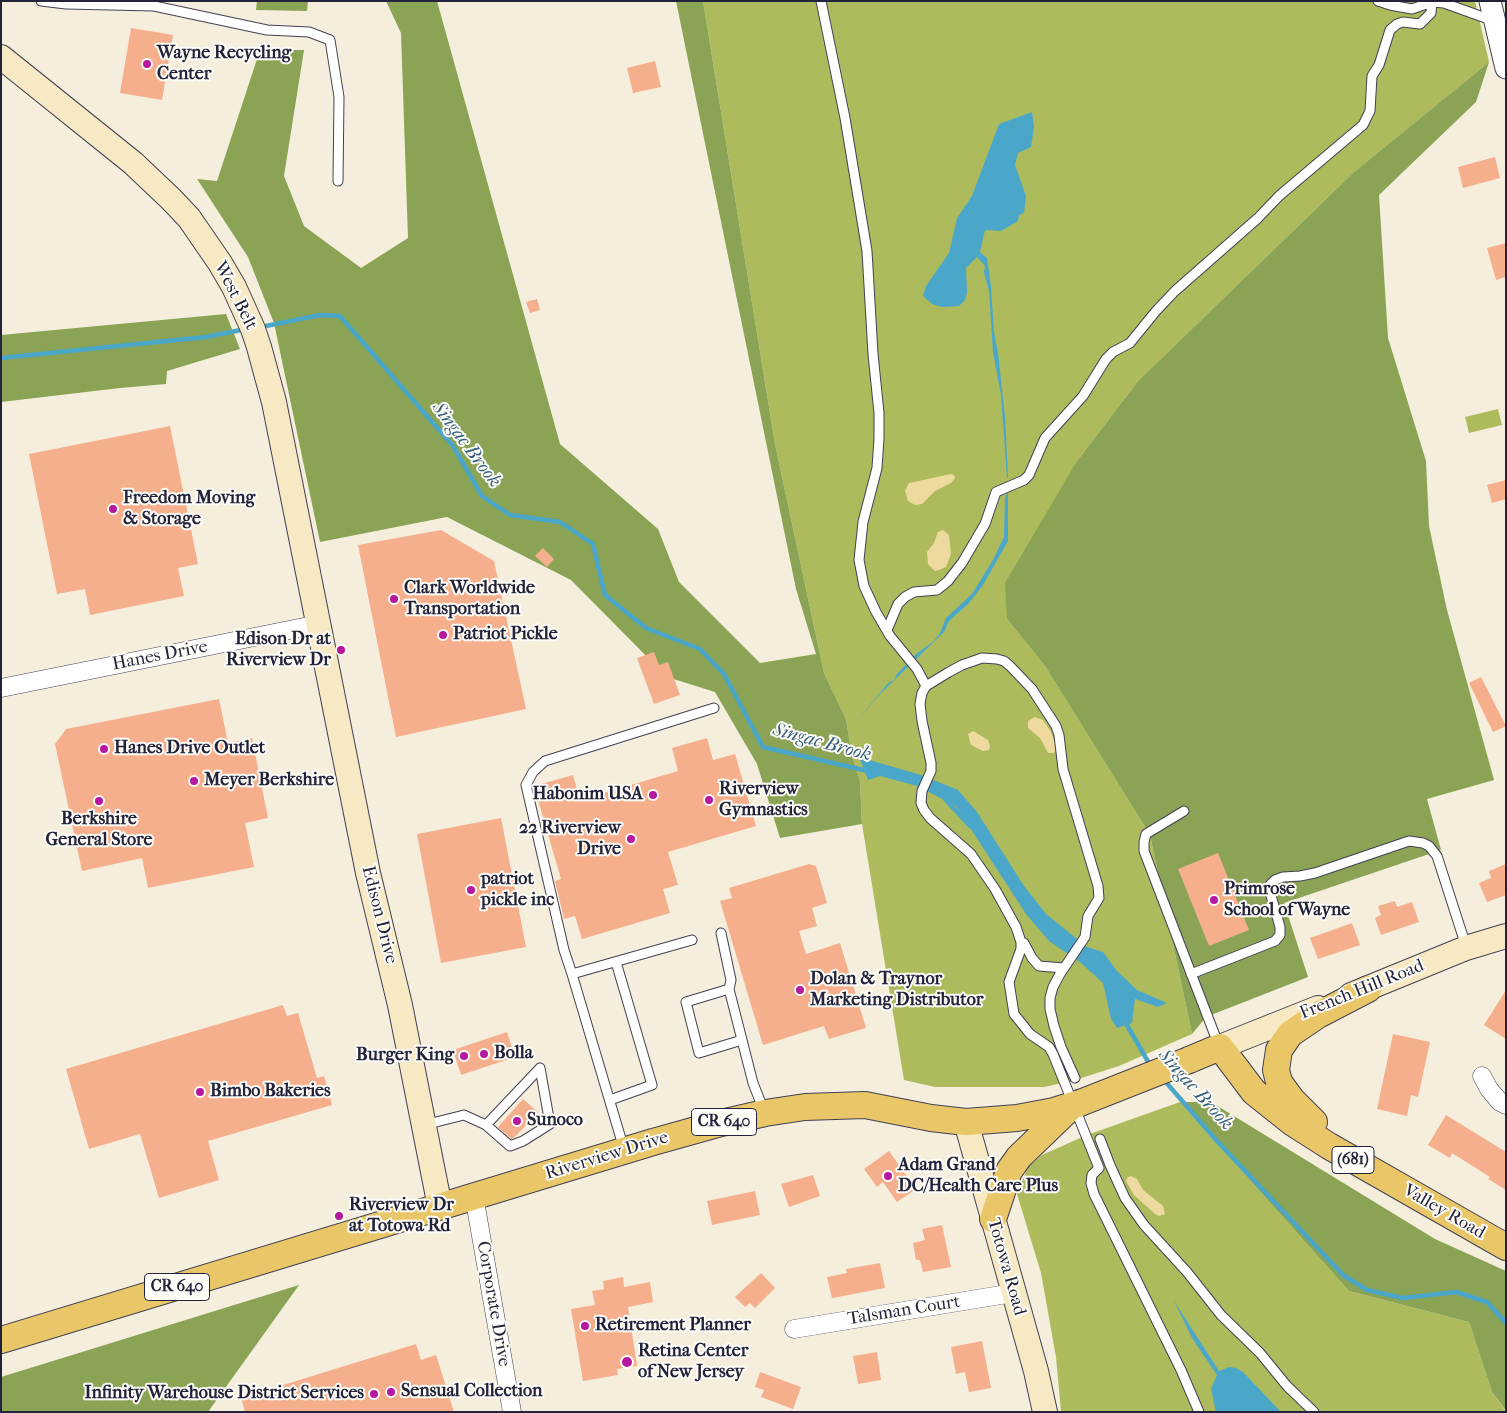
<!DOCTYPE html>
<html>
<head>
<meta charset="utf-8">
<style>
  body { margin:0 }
  #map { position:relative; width:1507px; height:1413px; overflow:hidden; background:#f5eedc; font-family:"IM FELL French Canon",serif }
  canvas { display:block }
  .frame { position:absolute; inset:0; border:2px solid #22223b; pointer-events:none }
</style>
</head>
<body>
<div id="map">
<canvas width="1507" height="1413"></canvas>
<div class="frame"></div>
</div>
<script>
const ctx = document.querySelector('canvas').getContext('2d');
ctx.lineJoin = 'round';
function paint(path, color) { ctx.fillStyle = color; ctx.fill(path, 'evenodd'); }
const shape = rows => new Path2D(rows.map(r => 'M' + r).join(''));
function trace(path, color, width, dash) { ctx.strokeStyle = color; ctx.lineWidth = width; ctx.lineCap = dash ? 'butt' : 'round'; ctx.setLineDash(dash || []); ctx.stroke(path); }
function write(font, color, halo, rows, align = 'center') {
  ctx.font = font + ' "IM FELL French Canon",serif'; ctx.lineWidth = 4; ctx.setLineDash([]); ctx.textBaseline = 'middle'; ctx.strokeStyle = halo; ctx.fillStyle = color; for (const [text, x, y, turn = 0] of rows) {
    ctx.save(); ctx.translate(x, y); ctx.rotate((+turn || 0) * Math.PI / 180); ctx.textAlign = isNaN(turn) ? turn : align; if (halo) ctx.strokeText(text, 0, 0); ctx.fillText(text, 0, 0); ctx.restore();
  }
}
paint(shape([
  [703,1,1475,1,1489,62,1354,172,1138,381,1077,461,1007,619,1045,666,1150,835,1192,1034,1119,1066,1072,1081,1044,1087,935,1087,904,1080,862,824,860,781,852,756,846,719,824,673,775,444],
  [1498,409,1502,425,1469,433,1465,417],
  [1180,1102,1349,1291,1469,1322,1492,1392,1506,1412,1061,1412,1056,1357,1041,1273,1017,1194,1028,1167,1042,1155,1087,1135]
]), '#adbb5d');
paint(shape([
  [257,1,308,1,307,11,256,10],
  [386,1,437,1,560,444,658,529,679,582,760,663,816,654,796,589,676,1,703,1,775,444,824,673,846,719,852,756,860,781,862,824,780,838,757,764,715,692,667,677,571,580,447,517,320,542,274,323,248,257,197,179,217,181,260,50,304,50,284,176,304,226,361,268,408,238,401,33],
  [1489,62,1476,102,1379,195,1388,338,1426,461,1429,526,1447,610,1494,780,1427,799,1441,850,1284,903,1308,977,1206,1017,1192,1034,1150,835,1045,666,1007,619,1005,583,1077,461,1138,381,1354,172],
  [226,314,240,349,167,371,166,384,120,388,1,402,1,335],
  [1180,1102,1211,1102,1435,1239,1506,1271,1506,1411,1492,1392,1469,1322,1349,1291],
  [299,1285,208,1412,1,1412,1,1377]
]), '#8aa354');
paint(shape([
  [951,474,954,475,955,478,951,483,935,491,922,504,915,505,908,501,905,491,909,483],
  [943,530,949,535,951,554,946,567,939,570,935,571,928,564,927,552,934,543,938,532],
  [1035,717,1043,720,1051,732,1056,747,1054,753,1048,753,1040,738,1028,728,1028,721],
  [973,731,988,740,990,746,989,750,983,751,971,745,968,734],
  [1131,1176,1137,1179,1143,1190,1163,1206,1165,1214,1159,1216,1155,1214,1134,1195,1126,1181,1128,1177]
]), '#eeda9e');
paint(shape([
  [1032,112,1034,127,1031,147,1018,153,1015,165,1026,196,1024,213,1019,215,1018,221,1001,231,985,230,980,252,987,258,991,286,994,332,998,353,1005,417,1008,477,1007,479,1001,395,993,352,989,291,984,273,985,266,977,257,966,268,967,293,965,300,959,306,942,307,932,304,923,296,926,286,949,253,957,218,972,196,999,124],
  [1008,492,1008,541,983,585,968,604,949,621,944,632,880,694,857,721,888,683,894,680,897,674,916,654,934,641,940,633,946,618,972,594,993,560,1004,537,1005,497],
  [859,757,921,775,958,790,977,812,1024,886,1046,914,1087,947,1103,952,1117,971,1137,990,1167,1003,1158,1007,1135,999,1132,1023,1117,1028,1111,1019,1103,983,1081,963,1049,941,1026,914,956,806,917,786,880,776,868,780],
  [1174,1301,1219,1371,1229,1367,1236,1368,1243,1372,1281,1412,1216,1412,1211,1389,1217,1375,1192,1338]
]), '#4ba7c9');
trace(shape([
  [261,327,320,315,340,316,453,446,482,496,510,515,560,522,593,544,605,595,646,628,700,649,724,674,763,747,868,771],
  [1,358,206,337,246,329],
  [945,799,970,826],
  [1124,1020,1150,1065],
  [1164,1080,1217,1141,1343,1275,1367,1290,1403,1298,1456,1292,1487,1302,1506,1323]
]), '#4ba7c9', 4.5);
paint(shape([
  [131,28,173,35,162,100,120,93],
  [655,61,661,87,633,93,627,68],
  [1495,157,1500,178,1463,188,1458,167],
  [1506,243,1506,277,1496,280,1487,248],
  [537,299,540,310,530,313,526,302],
  [170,426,198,564,178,568,184,596,90,615,85,589,57,594,29,454],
  [1506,480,1506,499,1492,503,1487,485],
  [441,530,494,561,526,709,396,737,358,545],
  [543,548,554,559,547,567,535,556],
  [654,652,659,665,668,662,680,695,654,704,637,658],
  [1481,677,1506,726,1493,732,1469,683],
  [219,699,228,743,252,738,268,818,245,823,254,867,148,888,142,858,82,871,55,744,66,729],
  [707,738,713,760,735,754,756,826,668,852,678,885,663,889,670,913,582,939,575,916,564,919,555,881,561,879,534,786,573,775,580,800,678,771,672,748],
  [501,818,526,947,441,963,417,834],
  [1218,853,1249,930,1209,946,1178,869],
  [809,864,816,866,827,903,812,908,817,926,799,931,806,954,840,943,866,1028,829,1039,824,1026,763,1045,720,901,732,898,729,888],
  [1506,864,1506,895,1487,902,1479,883,1491,878,1489,871],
  [1395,901,1397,907,1412,902,1419,922,1381,935,1375,918,1381,915,1378,906],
  [1352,923,1360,945,1318,959,1310,938],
  [1506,990,1506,1039,1484,1025],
  [283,1005,287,1016,298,1013,317,1078,324,1076,332,1105,208,1141,219,1180,159,1198,140,1134,89,1149,66,1069],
  [507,1032,515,1057,461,1075,453,1050],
  [1393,1034,1430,1042,1418,1097,1411,1095,1407,1116,1377,1109],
  [523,1099,538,1112,515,1137,511,1139,498,1127],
  [1446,1115,1506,1152,1506,1190,1488,1179,1490,1177,1452,1153,1450,1158,1428,1145],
  [889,1151,916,1189,897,1202,883,1182,877,1187,864,1169],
  [813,1175,820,1196,789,1207,781,1184],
  [755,1191,760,1215,712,1225,707,1201],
  [942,1225,951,1267,923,1272,920,1260,916,1260,913,1243,925,1240,922,1229],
  [880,1263,885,1288,832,1298,827,1277,847,1273,846,1269],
  [761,1273,775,1288,755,1308,750,1303,745,1307,735,1297],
  [623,1277,624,1287,650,1282,653,1302,628,1307,637,1366,617,1369,618,1375,583,1381,571,1309,595,1305,592,1291,604,1289,603,1281],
  [982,1341,991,1388,969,1392,965,1372,956,1374,951,1347],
  [416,1344,421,1360,436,1355,454,1412,245,1412,241,1398],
  [877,1352,881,1380,858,1384,853,1356],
  [760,1372,801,1387,793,1409,761,1397,764,1390,755,1387]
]), '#f6af8c');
const service = shape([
  [41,1,66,4,154,6,267,30,309,32,330,40,339,97,338,181],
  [821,1,845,118,867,251,873,354,879,413,879,438,877,468,863,522,859,560,864,586,876,612,890,636,917,669,926,686],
  [1378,1,1390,5,1412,9,1432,2,1444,3,1494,21],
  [887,630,898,604,905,597,914,592,937,590,948,581,962,563,985,524,996,492,1024,480,1029,475,1045,438,1083,396,1106,359,1113,352,1130,343,1156,311,1175,291,1258,218,1279,196,1363,125,1370,111,1372,76,1379,65,1390,30,1397,24,1403,22,1420,24,1431,13,1432,1],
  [1184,811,1146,834,1144,842,1144,851,1219,1046],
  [721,933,731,980,729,989],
  [1021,942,1024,943,1032,958,1039,966,1064,968],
  [572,974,692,940],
  [1191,974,1275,941,1280,935,1280,927,1270,892,1270,885,1275,880,1283,877,1300,876,1315,873,1409,841,1423,843,1429,846,1437,856,1466,946],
  [742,1040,699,1053,686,1002,729,989,753,1083,764,1111],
  [1075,1078,1061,1047,1054,1026,1050,1009,1050,998,1053,987,1060,974,1085,937,1088,916,1099,898,1098,886,1063,769,1059,735,1056,726,1032,689,1010,666,1004,661,997,659,982,658,962,665,949,672,926,686,922,693,920,704,922,721,931,763,931,771,922,791,921,803,924,810,930,818,971,854,995,889,1016,927,1021,942,1021,949,1009,982,1014,1014,1030,1034,1049,1047,1053,1054,1099,1168,1092,1175,1091,1183,1094,1194,1181,1370,1199,1412],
  [610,1100,652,1085,616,962],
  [424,1125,464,1115,486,1125,510,1146,523,1141,550,1124,540,1068,486,1125],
  [1100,1139,1110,1165,1125,1198,1144,1225,1187,1272,1221,1315,1260,1353,1287,1386,1314,1412],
  [624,1149,572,974,564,950,526,785,533,772,545,761,714,708]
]);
const minor = shape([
  [1,688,319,624],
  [1482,1076,1489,1089,1500,1102,1506,1105],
  [474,1196,512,1412],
  [794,1329,1013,1293]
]);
const tertiary = shape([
  [1490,1,1506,68]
]);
const secondary = shape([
  [1,57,133,163,171,199,189,218,220,263,234,287,253,329,259,347,274,402,368,873,400,1005,440,1207],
  [1351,995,1466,948,1506,936],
  [1220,1047,1318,1008],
  [966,1122,1036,1371,1045,1412]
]);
const primary = shape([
  [1189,1060,1220,1047,1254,1092,1293,1123,1329,1146,1506,1247],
  [1314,1122,1292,1100,1279,1082,1276,1070,1279,1050,1290,1034,1318,1015,1368,989],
  [993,1219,1009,1171,1019,1157,1072,1106],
  [1,1340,653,1142,721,1123,765,1113,805,1107,865,1105,931,1118,966,1122,1017,1118,1054,1111,1080,1103]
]);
trace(service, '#424153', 11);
trace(minor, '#424153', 19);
trace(tertiary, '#424153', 23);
trace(secondary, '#424153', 26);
trace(primary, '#424153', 28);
trace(service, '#fff', 9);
trace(minor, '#fff', 18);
trace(tertiary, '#fff', 21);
trace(secondary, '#f6e9c3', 24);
trace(primary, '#e9c769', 26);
const primaryBridge = shape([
  [1080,1103,1189,1060]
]);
trace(primaryBridge, '#424153', 28, []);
trace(primaryBridge, '#e9c769', 26);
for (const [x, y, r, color] of [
  [147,64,5,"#b5179e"],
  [113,509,5,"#b5179e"],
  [394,599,5,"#b5179e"],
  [443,635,5,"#b5179e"],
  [341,650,5,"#b5179e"],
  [104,749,5,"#b5179e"],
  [194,781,5,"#b5179e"],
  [653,795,5,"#b5179e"],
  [709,800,5,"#b5179e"],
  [99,801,5,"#b5179e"],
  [631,839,5,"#b5179e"],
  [471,890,5,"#b5179e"],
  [1214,900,5,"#b5179e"],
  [800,990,5,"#b5179e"],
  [484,1054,5,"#b5179e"],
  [464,1056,5,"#b5179e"],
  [200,1092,5,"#b5179e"],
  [517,1121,5,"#b5179e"],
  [888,1176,5,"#b5179e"],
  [339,1216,5,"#b5179e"],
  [585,1326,5,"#b5179e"],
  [627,1362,6,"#b5179e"],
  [391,1392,5,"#b5179e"],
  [374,1394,5,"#b5179e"]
]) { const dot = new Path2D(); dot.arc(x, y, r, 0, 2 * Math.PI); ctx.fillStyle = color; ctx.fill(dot); trace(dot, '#fdfcf7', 2); }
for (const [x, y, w] of [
  [724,1122,65],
  [1353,1160,42],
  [177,1287,65]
]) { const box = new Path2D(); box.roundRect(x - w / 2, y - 13.5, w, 27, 4); ctx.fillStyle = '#fdfcf7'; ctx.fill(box); trace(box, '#22223b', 1); }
write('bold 16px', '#22223b', null, [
  ["CR 640",724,1122],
  ["(681)",1353,1160],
  ["CR 640",177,1287]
]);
write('bold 18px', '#22223b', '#fdfcf7', [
  ["Wayne Recycling",157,54],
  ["Center",157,75],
  ["Freedom Moving",123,499],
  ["& Storage",123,520],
  ["Clark Worldwide",404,589],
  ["Transportation",404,610],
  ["Patriot Pickle",453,635],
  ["Edison Dr at",331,640,"right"],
  ["Riverview Dr",331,661,"right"],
  ["Hanes Drive Outlet",114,749],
  ["Meyer Berkshire",204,781],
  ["Riverview",719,790],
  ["Gymnastics",719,811],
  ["Habonim USA",643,795,"right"],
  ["Berkshire",99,820,"center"],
  ["General Store",99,841,"center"],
  ["22 Riverview",621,829,"right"],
  ["Drive",621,850,"right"],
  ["patriot",481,880],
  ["pickle inc",481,901],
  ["Primrose",1224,890],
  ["School of Wayne",1224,911],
  ["Dolan & Traynor",810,980],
  ["Marketing Distributor",810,1001],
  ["Bolla",494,1054],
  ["Burger King",454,1056,"right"],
  ["Bimbo Bakeries",210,1092],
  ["Sunoco",527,1121],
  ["Adam Grand",898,1166],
  ["DC/Health Care Plus",898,1187],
  ["Riverview Dr",349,1206],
  ["at Totowa Rd",349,1227],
  ["Retirement Planner",595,1326],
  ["Retina Center",638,1352],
  ["of New Jersey",638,1373],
  ["Sensual Collection",401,1392],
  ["Infinity Warehouse District Services",364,1394,"right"]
], 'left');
write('18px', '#22223b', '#fdfcf7', [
  ["West Belt",235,296,63],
  ["Hanes Drive",160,656,-11],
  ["Edison Drive",379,915,76],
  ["French Hill Road",1362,990,-22],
  ["Riverview Drive",607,1156,-17],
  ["Valley Road",1444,1212,30],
  ["Totowa Road",1006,1267,74],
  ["Corporate Drive",493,1304,80],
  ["Talsman Court",904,1311,-9]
]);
write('italic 19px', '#345e7b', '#fdfcf7', [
  ["Singac Brook",466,445,53],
  ["Singac Brook",822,743,15],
  ["Singac Brook",1195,1090,48]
]);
</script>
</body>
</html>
